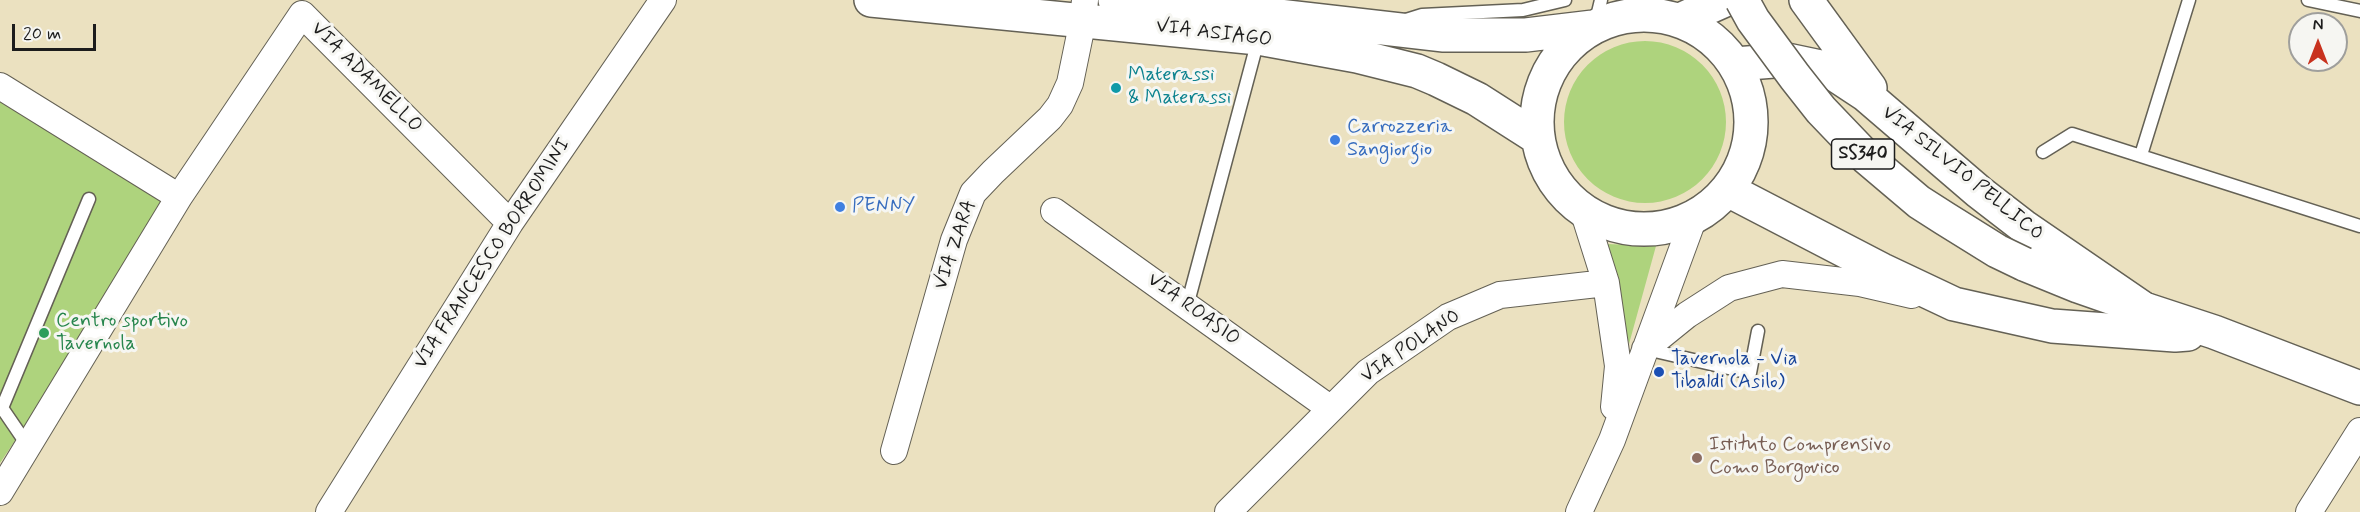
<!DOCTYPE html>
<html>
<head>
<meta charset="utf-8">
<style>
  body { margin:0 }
  #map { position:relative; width:2360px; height:512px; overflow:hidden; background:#ebe1c0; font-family:Mynerve,sans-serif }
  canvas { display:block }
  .north { position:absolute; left:2288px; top:12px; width:60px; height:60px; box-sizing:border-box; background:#f6f6f2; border:2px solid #9f9f9c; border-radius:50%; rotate:0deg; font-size:16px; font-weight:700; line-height:24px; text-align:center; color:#1c1c1c }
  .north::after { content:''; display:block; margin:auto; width:21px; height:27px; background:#c8321e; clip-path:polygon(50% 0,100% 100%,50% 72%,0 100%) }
  .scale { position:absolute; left:12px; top:24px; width:84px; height:27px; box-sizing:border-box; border:3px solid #1c1c1c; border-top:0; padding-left:8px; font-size:18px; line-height:21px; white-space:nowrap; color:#1c1c1c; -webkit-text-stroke:4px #f6f6f2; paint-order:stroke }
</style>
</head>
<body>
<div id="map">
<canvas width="2360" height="512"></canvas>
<div class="north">N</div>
<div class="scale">20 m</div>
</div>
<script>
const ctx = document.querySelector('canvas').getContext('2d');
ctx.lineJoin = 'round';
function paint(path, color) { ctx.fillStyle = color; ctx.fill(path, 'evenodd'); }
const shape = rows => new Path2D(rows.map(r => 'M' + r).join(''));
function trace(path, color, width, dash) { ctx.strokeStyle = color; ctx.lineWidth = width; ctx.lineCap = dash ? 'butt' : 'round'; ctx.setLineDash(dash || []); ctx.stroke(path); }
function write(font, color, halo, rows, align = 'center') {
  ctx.font = font + ' Mynerve,sans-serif'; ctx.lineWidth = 6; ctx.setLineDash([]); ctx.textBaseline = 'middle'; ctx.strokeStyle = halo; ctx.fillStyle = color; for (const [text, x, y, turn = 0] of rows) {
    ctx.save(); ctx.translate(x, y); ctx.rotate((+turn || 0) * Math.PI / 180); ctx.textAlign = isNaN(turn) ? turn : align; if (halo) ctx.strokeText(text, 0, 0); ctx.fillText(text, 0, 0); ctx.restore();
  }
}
paint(shape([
  '1564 122a81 81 0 1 1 162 0a81 81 0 1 1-162 0Z',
  [0,95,175,203,0,463],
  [1607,244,1656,246,1629,344]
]), '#aed37d');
const lane = shape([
  [1648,0,1648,14],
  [2308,0,2360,11],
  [1406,20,1422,15,1523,10,1565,0],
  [1595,25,1601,0],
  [2043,152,2072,134,2360,226],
  [2141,155,2189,0],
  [1187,306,1258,40],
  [1646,349,1750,373,1758,331],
  [28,446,2,408,89,199]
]);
const street = shape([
  [0,86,179,197],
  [1583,210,1606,283,1618,366,1614,407],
  [1054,211,1331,409],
  [1645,349,1687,315,1729,288,1782,274,1860,283,1912,295],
  [894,451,954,240,973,193,993,172,1050,118,1060,105,1070,83,1083,20,1085,0],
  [0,492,179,197,302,14,510,223],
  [329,512,510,223,663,0],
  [1228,512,1368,372,1448,317,1500,295,1606,283],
  [1579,512,1612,440,1694,217],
  [2309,512,2360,431]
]);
const secondary = shape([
  [1806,0,1870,88],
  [1735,64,1787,60,1825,68,1866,95,1979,192,2023,226,2144,309,2214,332,2360,388],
  [1728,190,1882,270,1954,304,2052,326,2175,335,2188,334]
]);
const primary = shape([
  [871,0,1258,38,1357,56,1417,71,1436,79,1477,99,1538,138],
  [1115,0,1253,13,1444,35,1526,35,1593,27],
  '1537 122a107 107 0 1 1 214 0a107 107 0 1 1-214 0Z',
  [1680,20,1725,0]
]);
const highway = shape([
  [2024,264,2078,286,2144,309]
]);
trace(lane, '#646155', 15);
trace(street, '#646155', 28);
trace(secondary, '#646155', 36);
trace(primary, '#646155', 36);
trace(highway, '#646155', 36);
trace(lane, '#fff', 12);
trace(street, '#fff', 26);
trace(secondary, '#fff', 33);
trace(primary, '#fff', 33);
trace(highway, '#fff', 33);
const highwayBridge = shape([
  [1742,0,1753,20,1795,77,1821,110,1867,158,1919,202,1944,218,1997,251,2024,264]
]);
trace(highwayBridge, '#646155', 36, []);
trace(highwayBridge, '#fff', 33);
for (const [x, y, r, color] of [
  [1116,88,6,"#0f9aa8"],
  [1335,140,6,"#3f7fe0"],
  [840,207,6,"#3f7fe0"],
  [44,333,6,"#2e9e5b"],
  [1659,372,6,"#1a4fb4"],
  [1697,458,6,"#8d6e63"]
]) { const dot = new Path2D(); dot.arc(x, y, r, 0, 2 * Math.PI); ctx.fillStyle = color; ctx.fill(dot); trace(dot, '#f6f6f2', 2); }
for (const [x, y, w] of [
  [1863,154,63]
]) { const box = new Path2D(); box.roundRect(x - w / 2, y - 15, w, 30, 4.5); ctx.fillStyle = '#f6f6f2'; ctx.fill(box); trace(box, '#1c1c1c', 1.5); }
write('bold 18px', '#1c1c1c', null, [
  ["SS340",1863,154]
]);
write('20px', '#1c1c1c', '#f6f6f2', [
  ["VIA ASIAGO",1214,34,7],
  ["VIA ADAMELLO",366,78,45],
  ["VIA SILVIO PELLICO",1962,174,39],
  ["VIA ZARA",956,245,-71],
  ["VIA FRANCESCO BORROMINI",493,254,-57],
  ["VIA ROASIO",1193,310,36],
  ["VIA POLANO",1411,347,-34]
]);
write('20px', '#0d838f', '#f6f6f2', [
  ["Materassi",1128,76],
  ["& Materassi",1128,99]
], 'left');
write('20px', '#366cbe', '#f6f6f2', [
  ["Carrozzeria",1347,128],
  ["Sangiorgio",1347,151],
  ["PENNY",852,207]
], 'left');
write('20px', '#27864d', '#f6f6f2', [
  ["Centro sportivo",56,322],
  ["Tavernola",56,345]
], 'left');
write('20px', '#164399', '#f6f6f2', [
  ["Tavernola - Via",1671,360],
  ["Tibaldi (Asilo)",1671,383]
], 'left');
write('20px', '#785e54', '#f6f6f2', [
  ["Istituto Comprensivo",1709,446],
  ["Como Borgovico",1709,469]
], 'left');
</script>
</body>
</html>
